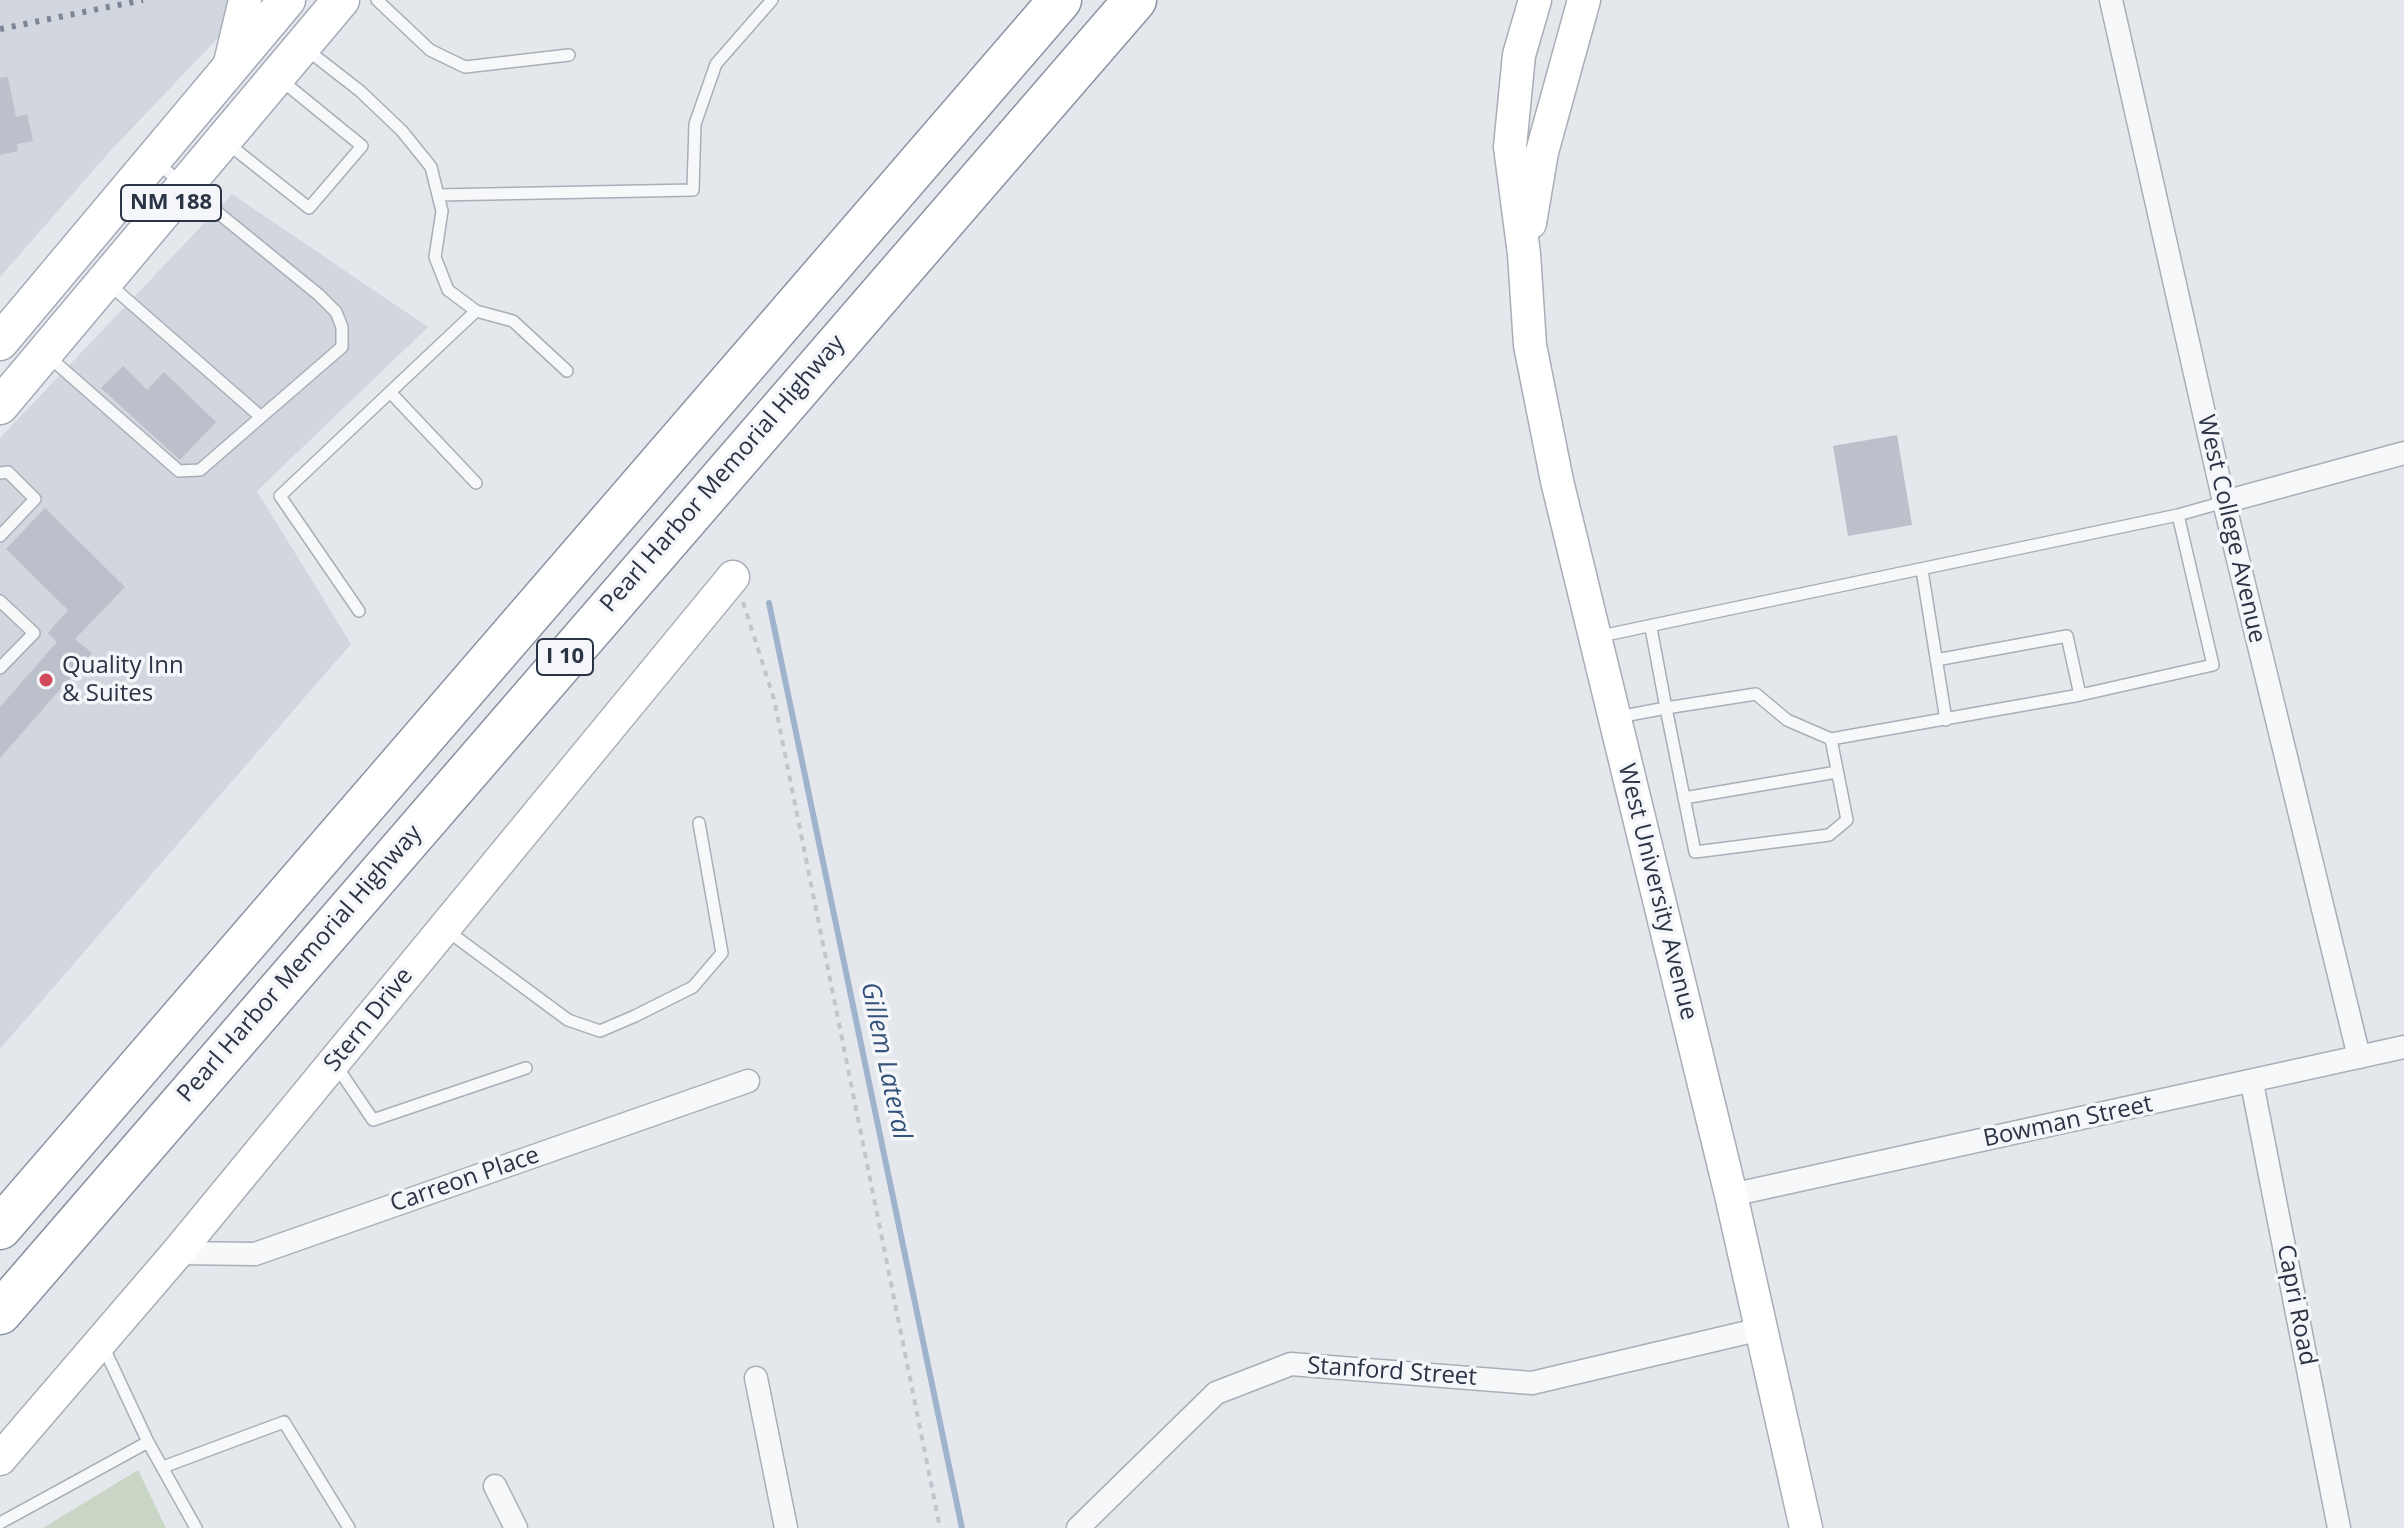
<!DOCTYPE html>
<html>
<head>
<meta charset="utf-8">
<style>
  body { margin:0 }
  canvas { display:block; background:#e4e7ec }
</style>
</head>
<body>
<canvas width="2404" height="1528"></canvas>
<script>
const ctx = document.querySelector('canvas').getContext('2d');
ctx.lineJoin = 'round';
function paint(path, color) { ctx.fillStyle = color; ctx.fill(path, 'evenodd'); }
const shape = rows => new Path2D(rows.map(r => 'M' + r).join(''));
function trace(path, color, width, dash) { ctx.strokeStyle = color; ctx.lineWidth = width; ctx.lineCap = dash ? 'butt' : 'round'; ctx.setLineDash(dash || []); ctx.stroke(path); }
function write(font, color, halo, rows, align = 'center') {
  ctx.font = font + ' "Open Sans",sans-serif'; ctx.lineWidth = 7; ctx.setLineDash([]); ctx.textBaseline = 'middle'; ctx.strokeStyle = halo; ctx.fillStyle = color; for (const [text, x, y, turn = 0] of rows) {
    ctx.save(); ctx.translate(x, y); ctx.rotate((+turn || 0) * Math.PI / 180); ctx.textAlign = isNaN(turn) ? turn : align; if (halo) ctx.strokeText(text, 0, 0); ctx.fillText(text, 0, 0); ctx.restore();
  }
}
paint(shape([
  [0,0,233,0,231,17,217,39,112,149,0,277],
  [232,194,428,327,257,491,351,644,0,1049,0,438]
]), '#d2d6de');
paint(shape([
  [138,1470,166,1528,43,1528]
]), '#c9d6c5');
trace(shape([
  [769,603,962,1528]
]), '#9fb4cc', 6);
paint(shape([
  [8,77,16,117,27,114,33,141,17,144,18,151,0,155,0,78],
  [123,366,147,390,164,372,216,422,180,460,101,388],
  [1897,435,1912,525,1848,536,1833,446],
  [45,508,125,587,75,639,92,653,0,758,0,707,57,642,48,633,68,610,6,549]
]), '#bbc0ca');
const lane = shape([
  [377,0,430,50,465,67,569,55],
  [306,49,360,91,402,131,431,167,442,211,435,257,448,290,476,311,513,321,567,371],
  [227,143,309,208,362,146,281,80],
  [438,195,693,190,695,124,716,64,772,0],
  [109,284,261,417,342,347,342,327,336,312,319,295,157,163],
  [48,356,179,471,200,470,261,417],
  [390,392,476,483],
  [0,473,8,472,35,499,0,536],
  [1922,570,1946,720],
  [0,601,34,633,0,668],
  [359,611,280,496,476,311],
  [1651,628,1666,708,1756,694,1787,720,1831,739],
  [1596,637,2178,515,2224,502],
  [1936,660,2067,636,2080,695],
  [1618,717,1666,708,1695,852,1829,835,1847,820,1831,739,2080,695,2213,665,2178,515],
  [1684,798,1837,772],
  [445,929,568,1020,600,1031,635,1016,693,987,722,953,699,823],
  [335,1064,373,1120,526,1068],
  [148,1442,196,1528],
  [163,1467,284,1422,349,1528],
  [0,1523,148,1442,103,1346]
]);
const street = shape([
  [2111,0,2224,502,2359,1057],
  [2224,502,2404,453],
  [2252,1083,2339,1528],
  [1731,1195,2404,1047],
  [177,1253,255,1254,748,1081],
  [756,1378,786,1528],
  [495,1486,516,1528],
  [1078,1528,1216,1393,1291,1364,1532,1383,1761,1329]
]);
const secondary = shape([
  [1535,0,1519,55,1510,147,1524,254,1530,345,1557,481,1731,1195,1806,1528],
  [229,67,245,0],
  [1530,223,1542,152,1584,0],
  [0,1459,177,1253,733,577]
]);
const primary = shape([
  [0,342,287,0],
  [0,406,341,0]
]);
const highway = shape([
  [0,1228,1060,0],
  [0,1313,1135,0]
]);
trace(lane, '#a9aeb7', 14);
trace(street, '#a9aeb7', 25);
trace(secondary, '#a9aeb7', 35);
trace(primary, '#a3abb8', 39);
trace(highway, '#8b94a3', 45);
trace(shape([
  [743,602,774,699,940,1528]
]), '#c2c5cb', 4, [6, 6]);
trace(lane, '#f7f8fa', 11);
trace(street, '#f7f8fa', 22);
trace(secondary, '#fff', 32);
trace(primary, '#fff', 36);
trace(highway, '#fff', 42);
trace(shape([
  [0,29,143,0]
]), '#7d8696', 6, [4, 8]);
for (const [x, y, r, color] of [
  [46,680,8,"#d1495b"]
]) { const dot = new Path2D(); dot.arc(x, y, r, 0, 2 * Math.PI); ctx.fillStyle = color; ctx.fill(dot); trace(dot, '#f4f6f9', 3); }
for (const [x, y, w] of [
  [171,203,100],
  [565,657,56]
]) { const box = new Path2D(); box.roundRect(x - w / 2, y - 18, w, 36, 6); ctx.fillStyle = '#f4f6f9'; ctx.fill(box); trace(box, '#2b3445', 2); }
write('bold 22px', '#2b3445', null, [
  ["NM 188",171,203],
  ["I 10",565,657]
]);
write('24px', '#2b3445', '#f4f6f9', [
  ["Pearl Harbor Memorial Highway",723,474,-49],
  ["West College Avenue",2231,529,77],
  ["West University Avenue",1657,892,76],
  ["Pearl Harbor Memorial Highway",300,964,-49],
  ["Stern Drive",369,1020,-51],
  ["Bowman Street",2068,1122,-12],
  ["Carreon Place",465,1180,-19],
  ["Capri Road",2296,1305,79],
  ["Stanford Street",1392,1372,4]
]);
write('24px', '#2b3445', '#f4f6f9', [
  ["Quality Inn",62,666],
  ["& Suites",62,694]
], 'left');
write('italic 26px', '#34527a', '#f4f6f9', [
  ["Gillem Lateral",885,1061,78]
]);
</script>
</body>
</html>
